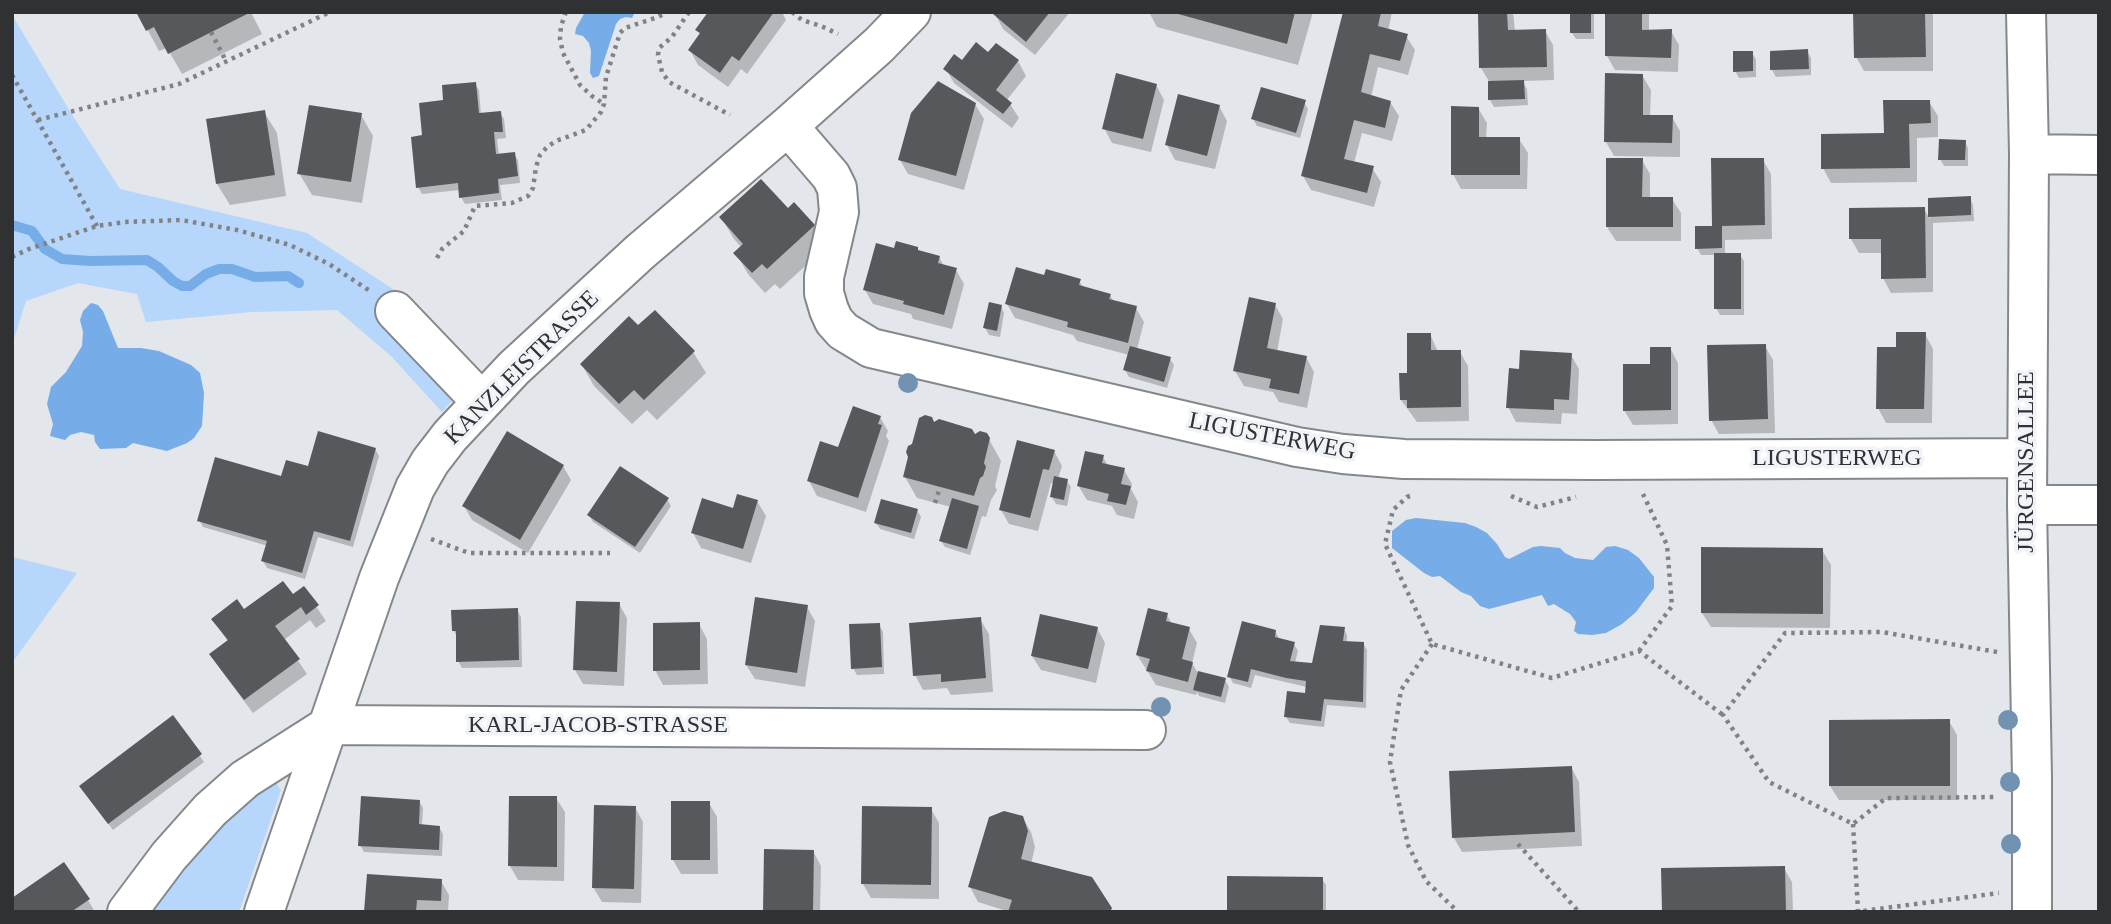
<!DOCTYPE html>
<html>
<head>
<meta charset="utf-8">
<style>
  body { margin:0 }
  #map { position:relative; width:2111px; height:924px; overflow:hidden; background:#e3e6ea; font-family:"Times New Roman",serif }
  canvas { display:block }
  .frame { position:absolute; inset:0; border:14px solid #2f3132; pointer-events:none }
</style>
</head>
<body>
<div id="map">
<canvas width="2111" height="924"></canvas>
<div class="frame"></div>
</div>
<script>
const ctx = document.querySelector('canvas').getContext('2d');
ctx.lineJoin = 'round';
function paint(path, color) { ctx.fillStyle = color; ctx.fill(path, 'evenodd'); }
const shape = rows => new Path2D(rows.map(r => 'M' + r).join(''));
function trace(path, color, width, dash) { ctx.strokeStyle = color; ctx.lineWidth = width; ctx.lineCap = dash ? 'butt' : 'round'; ctx.setLineDash(dash || []); ctx.stroke(path); }
function write(font, color, halo, rows, align = 'center') {
  ctx.font = font + ' "Times New Roman",serif'; ctx.lineWidth = 7; ctx.setLineDash([]); ctx.textBaseline = 'middle'; ctx.strokeStyle = halo; ctx.fillStyle = color; for (const [text, x, y, turn = 0] of rows) {
    ctx.save(); ctx.translate(x, y); ctx.rotate((+turn || 0) * Math.PI / 180); ctx.textAlign = isNaN(turn) ? turn : align; if (halo) ctx.strokeText(text, 0, 0); ctx.fillText(text, 0, 0); ctx.restore();
  }
}
paint(shape([
  [12,15,71,113,120,189,307,233,399,293,472,376,442,412,391,356,337,310,252,312,146,322,137,294,78,283,26,301,12,345],
  [12,557,77,573,12,663],
  [264,781,276,783,281,790,239,912,142,912,164,880]
]), '#b6d6fb');
paint(shape([
  [585,12,635,12,632,18,626,17,620,19,616,24,599,76,593,78,590,73,591,51,589,43,583,36,575,34,576,28],
  [91,303,98,305,103,311,118,348,141,348,159,351,191,365,200,373,204,393,202,426,194,438,187,443,167,451,133,443,126,448,100,449,95,442,94,435,81,432,70,435,65,440,50,436,53,424,47,404,51,387,66,372,82,346,83,332,80,320,83,311],
  [1416,518,1465,523,1476,527,1487,533,1497,544,1505,557,1509,559,1533,547,1541,546,1560,548,1565,553,1575,558,1593,560,1606,547,1615,546,1628,550,1639,558,1654,577,1654,588,1636,612,1622,624,1606,633,1592,635,1578,634,1574,631,1576,622,1570,614,1554,604,1548,606,1542,595,1489,609,1480,606,1471,596,1461,592,1440,576,1432,577,1424,573,1392,548,1392,531,1406,520]
]), '#76ace7');
paint(shape([
  [138,12,251,12,262,34,182,74,167,48,159,51],
  [710,12,782,12,786,20,747,74,741,69,728,87,698,65,690,50,701,35,697,30],
  [997,12,1070,12,1035,55,1003,29,995,14],
  [1140,12,1313,12,1298,65,1157,27,1150,14],
  [1345,12,1392,12,1388,31,1406,36,1415,50,1408,75,1378,67,1371,97,1390,102,1399,116,1392,141,1362,133,1354,163,1372,168,1381,182,1374,207,1311,190,1303,176],
  [1479,12,1513,12,1515,31,1545,31,1553,45,1554,80,1522,81,1527,89,1528,105,1494,107,1490,100,1490,83,1481,68],
  [1572,12,1594,12,1594,39,1576,39,1572,33],
  [1607,12,1649,12,1649,31,1671,31,1679,45,1678,72,1615,70,1607,56],
  [1855,12,1933,12,1933,71,1864,71,1856,57],
  [1807,51,1811,58,1811,75,1776,77,1772,70],
  [1752,53,1756,59,1756,77,1739,78,1735,71],
  [989,55,1018,61,1026,76,1006,101,1010,104,1019,118,1012,128,954,83,946,69],
  [1642,75,1651,90,1650,116,1672,117,1680,131,1680,157,1614,156,1606,142],
  [475,84,479,90,481,115,500,113,504,119,506,138,497,139,499,155,514,154,518,160,520,183,500,185,502,200,465,204,461,197,460,190,422,194,418,187,424,137,445,102],
  [1156,85,1164,100,1151,152,1112,143,1104,128],
  [1304,102,1308,109,1300,138,1257,126,1253,119],
  [1929,102,1938,116,1938,137,1917,138,1917,182,1831,183,1823,168,1885,135],
  [975,104,984,119,964,190,908,174,900,160],
  [1219,106,1227,121,1215,169,1175,160,1167,145],
  [1478,108,1487,123,1486,139,1519,139,1528,153,1527,189,1461,189,1453,174],
  [264,112,277,133,286,196,230,205,217,184],
  [361,115,373,136,362,203,312,195,299,173],
  [1965,141,1968,148,1968,166,1944,166,1940,159],
  [1642,160,1650,174,1650,199,1672,199,1681,213,1681,241,1616,241,1607,227],
  [1763,160,1771,174,1772,239,1725,240,1725,254,1740,255,1744,261,1744,315,1720,315,1716,308,1716,255,1701,255,1697,248,1715,228],
  [1970,198,1973,205,1974,221,1933,223,1933,292,1891,293,1883,278,1883,253,1859,253,1851,239,1924,209,1930,219,1929,199],
  [721,217,814,226,826,247,780,289,775,284,765,293,748,274,736,253,742,248,734,239],
  [917,248,919,252,939,257,944,266,956,270,964,284,952,329,913,319,911,314,873,304,865,290],
  [1046,277,1079,281,1084,288,1110,295,1114,302,1136,308,1144,322,1137,349,1170,359,1174,365,1167,388,1129,377,1125,370,1129,355,1077,341,1073,335,1015,318,1007,304],
  [1275,305,1283,319,1277,352,1306,357,1314,372,1307,408,1279,402,1273,392,1244,386,1235,371],
  [1001,306,1004,313,1000,337,989,335,985,328],
  [638,328,693,352,706,373,657,420,647,410,632,424,594,386,582,365],
  [1430,334,1438,352,1460,352,1468,366,1469,421,1417,422,1401,400,1409,375],
  [1925,334,1933,349,1932,423,1886,423,1878,408,1897,349],
  [1765,346,1773,360,1775,433,1719,434,1711,420],
  [1670,348,1678,363,1678,424,1633,425,1624,410,1652,366],
  [1571,355,1579,369,1577,414,1562,413,1561,424,1516,422,1508,407,1521,371],
  [880,417,888,431,886,436,889,441,866,512,817,496,809,481,839,449],
  [934,424,975,436,986,434,1001,461,995,486,997,490,991,500,986,517,982,516,970,555,945,547,941,541,951,507,917,498,905,477],
  [375,449,379,456,353,547,318,537,305,579,267,568,263,561,268,546,203,527,199,520,282,478],
  [1054,451,1062,466,1058,479,1067,481,1071,487,1067,506,1056,504,1052,497,1055,483,1051,483,1038,531,1009,524,1001,510],
  [1103,457,1108,466,1124,470,1132,484,1131,489,1138,502,1134,519,1117,515,1112,506,1087,500,1078,485],
  [563,466,571,480,528,553,472,520,464,506],
  [667,499,671,506,640,553,593,522,589,515],
  [757,501,766,516,751,563,701,548,693,533,734,510],
  [917,510,921,517,914,539,880,529,876,523],
  [1822,550,1831,565,1830,628,1711,627,1702,613],
  [304,589,326,621,316,628,310,620,284,640,307,674,253,713,220,669,211,655,228,642,213,619,293,597],
  [619,604,627,618,624,686,583,684,575,670],
  [807,607,815,621,805,687,755,679,746,665],
  [517,610,521,617,522,667,462,668,458,661,458,638,453,630],
  [1167,615,1172,624,1189,629,1197,643,1192,663,1198,673,1225,680,1229,687,1225,703,1199,696,1197,692,1196,695,1156,685,1146,669,1137,655],
  [980,619,989,634,993,692,951,695,947,688,923,690,915,675],
  [699,624,707,639,708,684,663,685,655,670],
  [879,625,883,632,884,674,857,675,853,668],
  [1097,628,1105,643,1096,683,1041,670,1032,656],
  [1344,629,1347,635,1347,643,1363,643,1367,650,1366,708,1327,705,1324,727,1290,723,1286,717,1306,695,1307,687,1255,675,1251,688,1233,683,1229,676,1275,631,1279,638,1294,644,1298,651,1295,663,1314,665],
  [173,718,204,762,113,830,85,793],
  [1949,721,1957,735,1957,800,1839,800,1830,786],
  [1571,767,1579,782,1582,846,1462,852,1454,838],
  [556,798,565,812,564,881,518,880,510,866],
  [419,801,423,808,422,826,439,827,443,834,442,856,364,852,360,845],
  [709,803,717,817,718,874,681,874,673,860],
  [635,807,643,822,641,903,602,902,593,887],
  [931,809,939,823,939,899,871,898,863,884],
  [1022,817,1031,832,1035,847,1031,864,1091,878,1112,912,1010,912,978,902,970,887],
  [813,851,821,866,820,912,765,912],
  [1784,868,1792,882,1793,912,1664,912],
  [1322,879,1326,885,1326,912,1228,912],
  [441,881,449,895,448,912,366,912],
  [88,900,95,912,12,912]
]), '#0003');
trace(shape([
  [12,225,32,231,45,249,62,259,90,261,147,260,158,267,173,281,182,286,190,286,206,274,219,269,232,269,255,277,288,276,299,283]
]), '#76ace7', 10);
paint(shape([
  [136,12,251,12,168,54,154,27,146,31],
  [708,12,774,12,739,61,732,56,720,73,688,50,700,33,695,30],
  [995,12,1050,12,1026,42,993,14],
  [1171,12,1295,12,1287,44],
  [1343,12,1381,12,1378,26,1408,34,1400,61,1370,54,1361,92,1391,101,1385,128,1354,120,1344,159,1374,166,1367,193,1301,176],
  [1478,12,1507,12,1508,30,1546,29,1547,67,1479,68],
  [1570,12,1591,12,1591,33,1570,33],
  [1605,12,1642,12,1642,30,1672,29,1671,58,1605,56],
  [1853,12,1925,12,1926,57,1854,58],
  [976,42,988,52,996,43,1019,60,996,90,1012,103,1003,114,943,69,954,54,962,60],
  [1808,49,1809,69,1770,70,1770,51],
  [1733,51,1753,51,1753,71,1733,72],
  [1116,73,1157,84,1143,139,1102,129],
  [1605,73,1643,74,1643,115,1673,115,1672,143,1604,142],
  [1524,80,1525,99,1488,100,1488,81],
  [938,81,976,103,956,176,898,160,911,113],
  [476,82,479,113,501,111,503,132,494,132,496,154,515,152,518,176,498,179,499,193,459,198,458,183,416,188,411,137,422,135,419,103,443,100,442,85],
  [1261,87,1306,100,1296,133,1251,119],
  [1178,94,1220,105,1207,156,1165,145],
  [1883,100,1930,100,1931,123,1909,124,1910,168,1821,169,1821,134,1884,133],
  [309,105,362,113,351,182,297,174],
  [1451,106,1479,107,1479,137,1520,137,1520,175,1451,175],
  [265,110,275,175,216,184,206,119],
  [1939,139,1966,140,1965,160,1938,160],
  [1606,158,1643,158,1642,197,1673,197,1673,227,1606,227],
  [1711,158,1764,158,1765,225,1722,226,1722,248,1695,249,1695,226,1712,226],
  [761,179,788,208,794,202,815,225,767,269,762,264,752,273,733,253,743,244,719,217],
  [1971,196,1971,215,1928,217,1928,198],
  [1925,207,1926,278,1881,279,1881,239,1849,239,1849,208],
  [896,241,918,247,918,250,940,256,938,263,957,268,944,315,903,304,904,301,863,290,876,243,894,248],
  [1714,253,1741,253,1741,309,1714,309],
  [1016,267,1044,275,1046,269,1081,279,1079,285,1111,294,1109,299,1137,306,1128,343,1067,327,1068,322,1005,304],
  [1249,297,1276,303,1267,348,1307,356,1299,394,1269,388,1271,379,1233,371],
  [989,302,1002,305,997,331,983,328],
  [655,310,695,351,644,400,634,390,619,404,580,364,629,316,638,325],
  [1896,332,1926,332,1924,409,1876,409,1877,347,1896,347],
  [1407,333,1431,333,1431,350,1461,350,1461,407,1407,408,1407,400,1400,400,1399,373,1407,373],
  [1766,344,1768,419,1709,421,1707,345],
  [1130,346,1171,357,1164,382,1123,370],
  [1650,347,1671,347,1671,410,1623,411,1623,364,1650,364],
  [1520,350,1572,353,1569,400,1554,399,1554,410,1506,408,1509,368,1519,369],
  [853,406,881,416,878,424,882,425,858,498,807,481,820,441,838,447],
  [925,415,932,417,934,422,939,419,972,429,975,434,980,431,987,433,990,438,984,463,986,467,983,476,980,478,974,496,903,477,908,457,906,452,908,446,912,444,919,418],
  [318,431,376,448,350,541,314,531,302,573,261,561,267,541,197,521,215,457,281,476,286,460,308,466],
  [507,431,564,465,520,540,462,506],
  [1017,440,1055,450,1049,470,1043,469,1030,518,999,510],
  [1085,451,1104,455,1102,463,1125,468,1121,484,1131,486,1126,505,1107,501,1109,494,1077,486],
  [620,466,669,498,635,547,587,515],
  [1054,476,1068,479,1064,500,1050,497],
  [737,494,758,500,743,549,691,533,702,498,733,508],
  [952,498,979,506,967,549,939,541],
  [881,499,918,509,911,533,874,523],
  [1701,547,1823,548,1823,614,1701,613],
  [283,581,293,594,304,586,319,605,306,615,301,607,275,626,300,659,244,700,209,654,228,640,211,619,237,599,244,609],
  [755,597,808,605,797,673,745,665],
  [576,601,620,602,617,672,573,670],
  [518,608,519,660,456,662,456,631,452,631,451,610],
  [1148,608,1168,613,1166,621,1190,627,1182,659,1193,662,1188,682,1146,671,1150,659,1136,655],
  [1040,614,1098,627,1088,669,1031,656],
  [981,617,986,678,941,682,941,674,913,676,909,623],
  [1242,621,1276,630,1275,637,1295,642,1290,661,1312,663,1320,625,1345,627,1343,641,1364,642,1363,702,1324,699,1321,721,1284,717,1287,691,1305,693,1306,681,1286,678,1251,669,1248,682,1227,677],
  [700,622,700,670,653,671,653,623],
  [880,623,882,667,851,669,849,624],
  [1198,671,1226,678,1221,697,1193,690],
  [173,715,202,754,108,824,79,786],
  [1950,719,1950,786,1829,786,1829,720],
  [1572,766,1575,832,1452,838,1449,771],
  [361,796,420,800,419,824,440,826,439,850,358,846],
  [509,796,557,796,557,867,508,866],
  [671,801,710,801,710,860,671,860],
  [594,805,636,806,634,889,592,888],
  [862,806,932,807,931,885,861,884],
  [1004,811,1023,816,1028,831,1021,859,1092,877,1112,908,1110,912,1008,912,1012,900,968,887,989,817],
  [764,849,814,850,813,912,763,912],
  [64,862,90,899,71,912,12,912,12,898],
  [1785,866,1786,912,1662,912,1661,868],
  [367,874,442,879,441,901,417,900,416,912,364,912],
  [1227,876,1323,877,1323,912,1227,912]
]), '#56595c');
const minor = shape([
  [2026,12,2029,154,2027,505,2032,778,2032,912],
  [788,126,831,176,837,188,839,212,824,277,824,293,829,310,834,321,843,331,871,348,1297,447,1343,454,1404,459,1595,460,2027,458],
  [2029,154,2099,155],
  [395,311,481,401],
  [2027,505,2099,505],
  [127,912,169,856,210,810,245,779,330,725,1146,730],
  [264,912,379,578,415,488,430,462,450,436,514,368,640,252,788,126,879,45,911,12]
]);
trace(minor, '#85888b', 42);
trace(shape([
  [566,12,561,26,560,39,563,53,580,85,592,96,604,104],
  [689,12,672,37,659,48,658,55,662,72,669,82,730,115],
  [792,12,802,20,821,26,838,34],
  [211,32,226,61],
  [12,75,97,226],
  [38,120,179,84,330,12],
  [12,257,29,249,97,226,125,222,181,220,237,230,290,245,329,264,370,291],
  [437,258,442,249,464,231,475,206,512,203,528,196,533,188,536,167,540,155,547,147,556,141,586,130,601,112,604,104,606,77,620,33,625,28,658,17,667,12],
  [1410,496,1407,497,1393,510,1385,544,1432,644,1552,678,1639,651,1723,715],
  [1511,496,1537,507,1576,497],
  [935,503,940,487],
  [431,539,469,553,610,553],
  [1432,644,1401,690,1390,762,1408,845,1426,881,1458,912],
  [1639,651,1672,606,1667,545,1643,494],
  [1997,652,1882,632,1785,633,1723,715,1769,782,1853,824,1886,798,1998,797],
  [1853,824,1858,910],
  [1518,844,1579,912],
  [1855,912,1999,893]
]), '#808385', 4.5, [3.5, 5]);
trace(minor, '#fff', 38);
ctx.fillStyle = '#7292b2';
for (const [x, y] of [
  [908,383],
  [1161,707],
  [2008,720],
  [2010,782],
  [2011,844]
]) { ctx.beginPath(); ctx.arc(x, y, 10, 0, 2 * Math.PI); ctx.fill(); }
write('24px', '#2f3132', '#f0f3f7', [
  ["KANZLEISTRASSE",522,368,-45],
  ["LIGUSTERWEG",1272,437,11],
  ["LIGUSTERWEG",1837,459],
  ["JÜRGENSALLEE",2027,462,-90],
  ["KARL-JACOB-STRASSE",598,726]
]);
</script>
</body>
</html>
